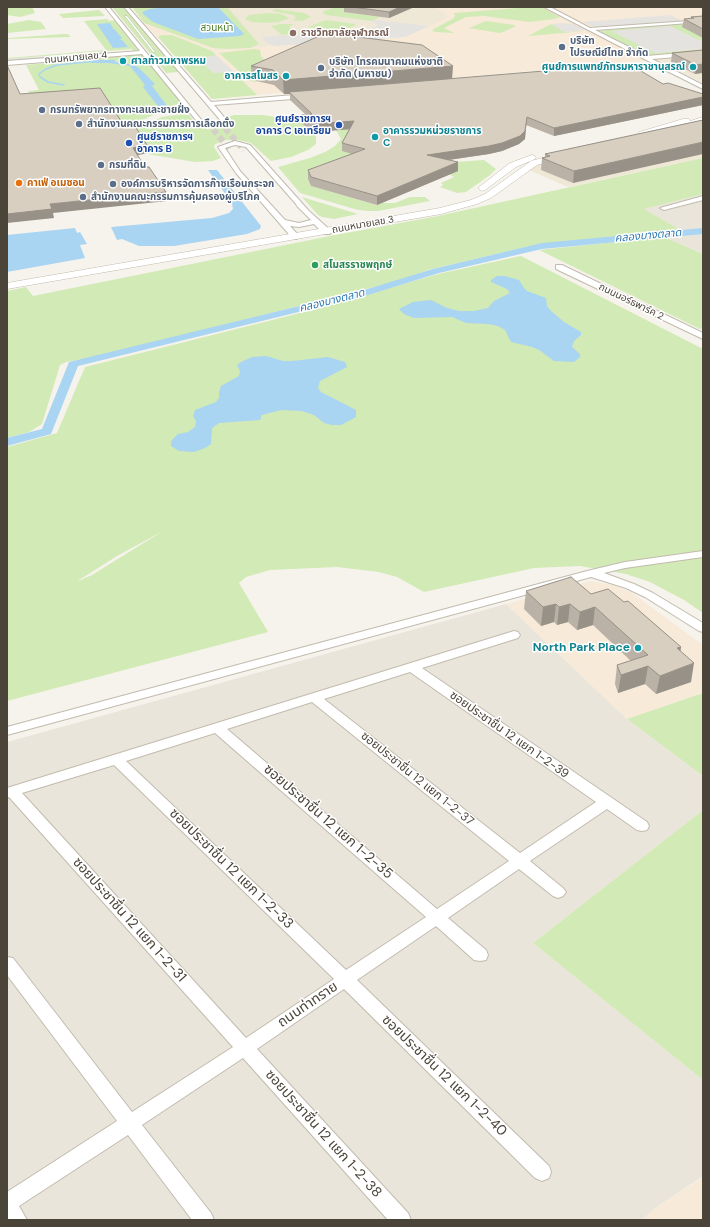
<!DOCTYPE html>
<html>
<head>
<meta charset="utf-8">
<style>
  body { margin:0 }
  #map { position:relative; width:710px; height:1227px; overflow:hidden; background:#f6f3ec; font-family:"DM Sans",sans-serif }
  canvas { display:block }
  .frame { position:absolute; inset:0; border:8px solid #4b4439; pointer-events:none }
</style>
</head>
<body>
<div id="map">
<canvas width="710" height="1227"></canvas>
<div class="frame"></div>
</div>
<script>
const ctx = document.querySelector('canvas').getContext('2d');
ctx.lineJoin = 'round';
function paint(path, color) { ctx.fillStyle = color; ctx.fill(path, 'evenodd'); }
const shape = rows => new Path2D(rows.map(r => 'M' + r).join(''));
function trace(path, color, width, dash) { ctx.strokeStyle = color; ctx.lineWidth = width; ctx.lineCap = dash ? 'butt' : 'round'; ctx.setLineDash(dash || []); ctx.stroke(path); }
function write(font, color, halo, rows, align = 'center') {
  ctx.font = font + ' "DM Sans","Noto Sans Thai",sans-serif'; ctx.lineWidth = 3; ctx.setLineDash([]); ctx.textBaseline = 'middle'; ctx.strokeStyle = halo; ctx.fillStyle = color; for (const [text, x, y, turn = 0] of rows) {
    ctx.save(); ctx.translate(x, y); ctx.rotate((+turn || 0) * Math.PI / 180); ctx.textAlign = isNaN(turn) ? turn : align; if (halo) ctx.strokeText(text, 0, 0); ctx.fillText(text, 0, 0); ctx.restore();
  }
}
paint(shape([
  [703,194,703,254,664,237,689,235,643,209],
  [506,604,627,719,703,776,703,810,533,943,703,1080,703,1176,654,1209,642,1220,7,1220,7,742]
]), '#eae5da');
paint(shape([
  [434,7,703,7,703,56,212,99,174,55,144,23,218,50,405,37],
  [591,581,616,586,632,593,703,645,703,693,627,719,506,604],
  [703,1177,703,1220,642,1220,654,1209]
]), '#f7ead8');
paint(shape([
  [132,7,434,7,449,17,405,37,218,50,144,23],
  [703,56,703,83,657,60],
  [703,124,703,158,568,187,529,170,539,163]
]), '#efe8d6');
paint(shape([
  [7,7,32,7,35,13,20,17,7,15],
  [112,7,123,7,178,72,166,73],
  [145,7,227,7,259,44,250,48,227,49,213,48,144,23,133,8],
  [335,7,357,7,345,12,380,17,372,21,326,15,322,12],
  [531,7,541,7,560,17,554,19,530,22,484,16,466,17,444,28,454,33,435,32,432,30,454,18,455,16,454,13],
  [276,9,304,13,311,17,302,21,293,20,296,18,294,15,272,11],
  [99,10,105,16,63,18,59,14],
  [268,13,281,14,289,18,279,22,265,23,252,22,245,19,249,15],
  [107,19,109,21,117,20,140,49,139,50,133,51,132,49,7,59,7,58,106,50,84,21],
  [29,20,41,22,46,29,7,33,7,24],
  [326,20,355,24,356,25,338,32,308,27],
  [486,21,514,25,516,26,503,32,499,33,469,28],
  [687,23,703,30,703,42,669,26,655,53,703,49,703,52,648,56,598,31],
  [281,24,294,24,289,27,295,32,302,33,282,35,271,26],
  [551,24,565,32,585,31,528,36],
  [64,34,68,34,71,37,7,39,8,38],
  [162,35,172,35,212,51,216,55,214,56,230,72,234,72,257,95,212,99,158,37],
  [255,49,260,50,261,56,274,70,256,82,250,81,219,53],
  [139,54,144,56,182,102,118,131,33,101,28,91,39,90,26,65],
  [182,114,189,115,200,128,209,129,232,126,234,124,227,117,234,115,263,115,291,119,301,123,313,132,316,137,316,144,308,150,291,157,271,161,251,143,238,140,226,140,215,144,214,147,221,158,213,161,195,162,148,154,133,130,162,117],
  [349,129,352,137,365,157,308,179,311,186,377,205,382,203,395,203,410,197,425,197,430,201,378,211,368,211,358,210,300,193,278,167,310,158,325,152,335,146,341,139,336,130],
  [703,158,703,194,644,209,682,231,539,244,428,270,402,280,100,356,66,362,60,365,42,424,29,432,7,438,7,291,26,287,33,296,330,236,438,216],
  [484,160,496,169,490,175,466,192,457,193,440,187,443,185,441,183,454,177,449,174,456,162],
  [302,197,358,214,334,219,322,217,318,215],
  [664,237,703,254,703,328,700,329,539,250],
  [521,256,703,349,703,613,684,600,650,582,626,574,580,566,534,568,424,592,397,577,379,572,337,567,270,570,246,577,239,583,268,632,7,701,7,447,57,433,85,367,328,306,438,274],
  [163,531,92,575,76,582,117,556],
  [703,693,703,776,627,719],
  [703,810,703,1080,533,943]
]), '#d2eab5');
paint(shape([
  [670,15,683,21,596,28,583,22],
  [374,20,429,26,405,37,277,46,267,43,262,37,291,35,302,33,339,37,355,36,379,25,372,21],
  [565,23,573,24,585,30,565,32,551,24],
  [669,26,703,42,703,49,655,53,611,31],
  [104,52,104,53,7,61,7,59],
  [216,55,234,72,213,73,199,59]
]), '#e5e3e0');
paint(shape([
  [167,7,218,7,244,34,239,36,198,39,153,22,142,13,144,11,150,9],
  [110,23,113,28,111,28,114,29,122,38,120,40,122,40,128,47,113,48,97,24],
  [92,60,115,60,115,62,134,65,139,68,155,84,152,86,168,107,161,110,143,87,145,85,130,66,109,63,91,63],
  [208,170,217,170,261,226,260,229,247,234,174,246,139,246,122,239,117,240,111,227,212,218,229,213,233,209,232,203],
  [75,228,77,233,80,232,87,244,80,245,85,258,7,272,7,235],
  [497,276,505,276,519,280,524,288,527,291,546,298,547,306,551,311,564,322,581,332,581,335,574,341,572,347,580,354,580,357,574,362,554,361,539,350,532,347,511,342,505,330,498,326,488,324,466,323,452,317,414,318,404,314,399,309,413,302,431,300,447,308,459,311,474,311,488,308,494,301,510,293,507,289,491,282,491,280],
  [266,356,283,361,292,361,328,357,345,362,347,367,320,381,318,388,321,392,356,410,356,417,341,425,332,425,324,423,314,415,302,411,281,410,262,415,260,420,219,423,212,428,211,444,205,448,194,452,179,451,171,446,171,441,178,434,188,432,195,427,196,421,193,416,195,410,216,402,219,398,219,392,221,386,239,376,240,371,237,365,241,362,252,357]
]), '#a9d4f2');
trace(shape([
  [64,85,48,82,40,77,39,74,46,69,57,65,96,61]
]), '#a9d4f2', 1.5);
paint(shape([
  [703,228,703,234,542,249,439,273,368,295,78,366,51,434,7,446,7,438,42,429,69,362,361,291,433,269,542,243,703,228]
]), '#a9d4f2');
trace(shape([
  [219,121,244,150],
  [207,122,231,151]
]), '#d4d0c8', 6, [6, 3.5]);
const pedestrian = shape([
  [125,16,127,16,155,52,153,52,125,16]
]);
const minor = shape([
  [105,7,109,7,203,122,213,123,221,121,124,7,128,7,211,102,306,94,309,96,306,98,214,105,228,122,213,127,199,124,142,54,7,65,7,61,140,51,105,7],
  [544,7,550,7,590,28,703,20,703,22,595,30,647,56,703,51,703,55,652,59,703,85,703,89,659,67,617,70,617,68,619,67,654,64,544,7],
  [235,141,250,145,309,211,330,230,330,234,324,234,314,224,299,227,290,226,300,237,296,239,293,239,236,173,218,147,235,141],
  [235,145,246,147,296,204,297,206,311,220,299,223,285,220,240,171,225,148,235,145],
  [703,196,703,200,664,210,660,208,703,196],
  [556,265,562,265,703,333,703,339,556,269,556,265],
  [703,551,703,557,625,568,604,573,634,584,653,593,703,623,703,632,699,631,645,597,626,588,591,577,7,735,7,727,587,571,625,562,703,551],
  [514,631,518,632,520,635,518,638,422,668,647,822,649,826,647,830,642,831,637,830,607,809,530,861,563,888,566,892,563,896,558,898,553,896,519,869,448,918,486,950,488,955,486,960,480,961,474,960,436,926,357,980,549,1166,551,1172,549,1178,542,1181,535,1178,344,989,257,1049,408,1213,411,1220,388,1220,243,1058,142,1125,211,1213,214,1220,192,1220,128,1135,19,1206,27,1220,7,1220,7,1192,117,1121,7,975,7,957,13,958,132,1112,233,1047,9,797,7,798,7,788,514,631],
  [410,672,596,802,520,853,324,699,410,672],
  [312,702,509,861,437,909,227,729,312,702],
  [215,733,426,917,346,970,126,761,215,733],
  [114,765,334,979,246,1038,22,793,114,765]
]);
const tertiary = shape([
  [703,117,703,122,681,130,675,130,675,127,642,136,638,134,639,132,683,119,689,119,690,121,703,117],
  [561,153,564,153,564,157,537,165,491,198,477,204,441,214,7,289,7,283,440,208,471,200,485,194,531,161,561,153],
  [532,155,536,157,535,159,516,167,485,190,482,191,478,188,510,163,532,155]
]);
trace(pedestrian, '#c2bbae', 1);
trace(minor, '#c2bbae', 2);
trace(tertiary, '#c2bbae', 1);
paint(pedestrian, '#fff');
paint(minor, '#fff');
paint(tertiary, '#fff');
paint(shape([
  [344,7,413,7,412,8,389,18,344,12],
  [703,16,703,38,682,27,684,19,691,19,691,17],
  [703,50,695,74,671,62,672,53],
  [251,66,452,79,663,84,703,94,703,105,554,136,526,125,525,139,519,144,502,151,489,154,449,160,458,162,458,171,377,205,311,186,308,179,308,170,352,154,342,151,342,143,349,129,313,132,301,123,301,115,305,114,290,100,290,94,284,94,274,85,252,80],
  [703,120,573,183,541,170,542,158,545,157,545,154],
  [526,591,591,594,624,602,681,647,680,652,691,682,656,694,645,684,618,693,615,684,617,665,631,661,593,625,577,630,568,622,557,625,554,622,541,626,524,609]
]), '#bab2a6');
paint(shape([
  [400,7,413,7,412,8,389,18,389,12],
  [703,64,703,73,695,74,696,65],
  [453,66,452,80,289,92,290,94,284,94,283,80],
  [703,97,703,105,554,136,554,128],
  [527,117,525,139,519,144,502,151,489,154,427,163,427,155],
  [354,121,354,129,313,132,313,124],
  [703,142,703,154,573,183,574,171],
  [147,145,148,153,134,156,133,148],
  [458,162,458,171,377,205,377,196],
  [166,192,167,201,53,213,54,218,7,223,7,214,50,204],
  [556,604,554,622,541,626,543,607],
  [570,604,568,622,557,625,559,607],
  [595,607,593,625,577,630,580,612],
  [681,647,678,665,677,648],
  [694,663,691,682,656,694,660,676],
  [648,666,645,684,618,693,621,675]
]), '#979187');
const building = shape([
  [352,7,400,7,389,12,352,7],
  [703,16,703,29,684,19,694,18,691,17,703,16],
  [326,33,422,45,453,66,283,80,273,70,251,66,326,33],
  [703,50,703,64,696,65,672,53,703,50],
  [629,64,663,84,668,83,703,94,703,97,554,128,527,117,525,131,520,136,502,143,489,146,427,155,458,162,377,196,311,177,308,170,365,149,342,143,354,121,313,124,301,115,312,114,289,92,629,64],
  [7,65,20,94,100,88,123,124,133,123,147,145,133,148,145,167,149,167,166,192,50,204,52,209,7,214,7,65],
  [703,120,703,142,574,171,542,158,550,156,545,154,703,120],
  [571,577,591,594,608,589,624,602,628,601,681,647,677,648,694,663,660,676,648,666,621,675,617,665,648,655,595,607,580,612,570,604,559,607,556,604,543,607,526,591,571,577]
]);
paint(building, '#d8cfc1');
trace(building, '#979187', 1);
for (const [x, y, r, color] of [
  [293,33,4,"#8d6e63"],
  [562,47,4,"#5c6f8a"],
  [123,61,4,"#0f9aa8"],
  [693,67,4,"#0f9aa8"],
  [321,68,4,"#5c6f8a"],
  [286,76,4,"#0f9aa8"],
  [42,110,4,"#5c6f8a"],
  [79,124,4,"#5c6f8a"],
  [339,125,4,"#1a4fb4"],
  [375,137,4,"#0f9aa8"],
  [129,143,4,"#1a4fb4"],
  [101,165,4,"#5c6f8a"],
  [19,183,4,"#e8710a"],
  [113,184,4,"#5c6f8a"],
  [83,197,4,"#5c6f8a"],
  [315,265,4,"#2e9e5b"],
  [638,648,4,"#0f9aa8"]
]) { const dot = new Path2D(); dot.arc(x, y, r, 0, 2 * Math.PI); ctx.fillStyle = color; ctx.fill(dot); trace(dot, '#fff', 1.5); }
write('10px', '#4a7f2a', '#fff', [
  ["สวนหน้า",217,28]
]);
write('bold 10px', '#785e54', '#fff', [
  ["ราชวิทยาลัยจุฬาภรณ์",301,33]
], 'left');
write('bold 10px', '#4e5e75', '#fff', [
  ["บริษัท",570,41],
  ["ไปรษณีย์ไทย จำกัด",570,53],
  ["บริษัท โทรคมนาคมแห่งชาติ",329,62],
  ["จำกัด (มหาชน)",329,74],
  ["กรมทรัพยากรทางทะเลและชายฝั่ง",50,110],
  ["สำนักงานคณะกรรมการการเลือกตั้ง",87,124],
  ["กรมที่ดิน",109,165],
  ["องค์การบริหารจัดการก๊าซเรือนกระจก",121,184],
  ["สำนักงานคณะกรรมการคุ้มครองผู้บริโภค",91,197]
], 'left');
write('10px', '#4b4439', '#fff', [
  ["ถนนหมายเลข 4",76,58,-5],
  ["ถนนหมายเลข 3",363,225,-10],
  ["ถนนนอร์ธพาร์ค 2",631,302,26]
]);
write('bold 10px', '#0d838f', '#fff', [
  ["ศาลท้าวมหาพรหม",131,61],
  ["ศูนย์การแพทย์ภัทรมหาราชานุสรณ์",685,67,"right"],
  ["อาคารสโมสร",278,76,"right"],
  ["อาคารรวมหน่วยราชการ",383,131],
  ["C",383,143]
], 'left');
write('bold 10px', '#164399', '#fff', [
  ["ศูนย์ราชการฯ",331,119],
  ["อาคาร C เอเทรียม",331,131],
  ["ศูนย์ราชการฯ",137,137,"left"],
  ["อาคาร B",137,149,"left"]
], 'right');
write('bold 10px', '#c56008', '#fff', [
  ["คาเฟ่ อเมซอน",27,183]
], 'left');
write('bold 10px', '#27864d', '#fff', [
  ["สโมสรราชพฤกษ์",323,265]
], 'left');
write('italic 11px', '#2e7ab2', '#fff', [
  ["คลองบางตลาด",648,236,-5],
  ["คลองบางตลาด",332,301,-14]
]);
write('bold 12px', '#0d838f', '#fff', [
  ["North Park Place",630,648]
], 'right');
write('12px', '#4b4439', '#fff', [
  ["ซอยประชาชื่น 12 แยก 1-2-39",509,735,35],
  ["ซอยประชาชื่น 12 แยก 1-2-37",417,779,39]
]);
write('14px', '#4b4439', '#fff', [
  ["ซอยประชาชื่น 12 แยก 1-2-35",328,822,41],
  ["ซอยประชาชื่น 12 แยก 1-2-33",231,869,44],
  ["ซอยประชาชื่น 12 แยก 1-2-31",129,920,48],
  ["ถนนท่าทราย",308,1005,-34],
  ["ซอยประชาชื่น 12 แยก 1-2-40",444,1076,44],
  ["ซอยประชาชื่น 12 แยก 1-2-38",323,1134,48]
]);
</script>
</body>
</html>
